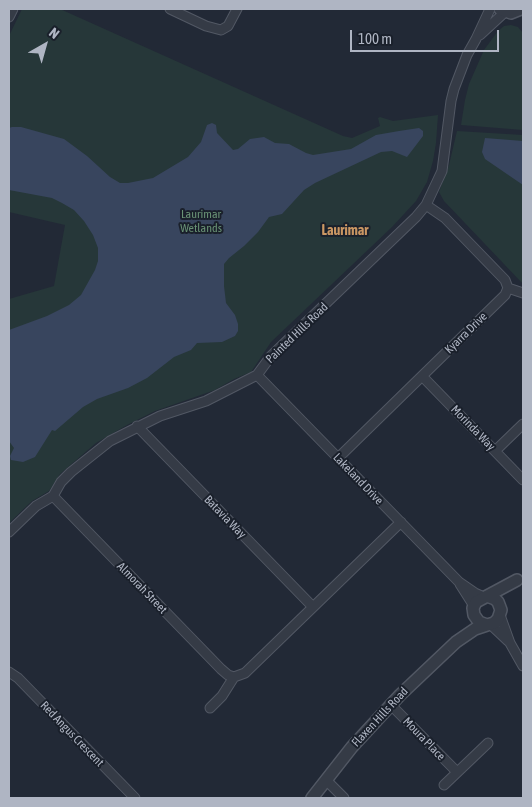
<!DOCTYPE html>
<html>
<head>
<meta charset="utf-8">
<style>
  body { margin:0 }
  #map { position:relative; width:532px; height:807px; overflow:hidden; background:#222936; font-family:"Asap Condensed",sans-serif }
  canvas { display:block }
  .frame { position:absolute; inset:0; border:10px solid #afb5c3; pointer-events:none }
  .north { position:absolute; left:20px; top:20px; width:50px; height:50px; -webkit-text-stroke:4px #1a202b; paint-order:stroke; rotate:38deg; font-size:14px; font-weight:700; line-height:20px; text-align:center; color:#afb5c3 }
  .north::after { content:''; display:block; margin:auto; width:18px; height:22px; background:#afb5c3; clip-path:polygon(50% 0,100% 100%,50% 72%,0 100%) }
  .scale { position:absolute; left:350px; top:30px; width:149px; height:22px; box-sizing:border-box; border:2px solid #afb5c3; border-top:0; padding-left:6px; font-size:15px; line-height:18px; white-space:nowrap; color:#afb5c3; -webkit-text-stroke:4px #1a202b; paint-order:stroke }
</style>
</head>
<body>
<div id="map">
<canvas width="532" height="807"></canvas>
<div class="frame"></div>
<div class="north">N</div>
<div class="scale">100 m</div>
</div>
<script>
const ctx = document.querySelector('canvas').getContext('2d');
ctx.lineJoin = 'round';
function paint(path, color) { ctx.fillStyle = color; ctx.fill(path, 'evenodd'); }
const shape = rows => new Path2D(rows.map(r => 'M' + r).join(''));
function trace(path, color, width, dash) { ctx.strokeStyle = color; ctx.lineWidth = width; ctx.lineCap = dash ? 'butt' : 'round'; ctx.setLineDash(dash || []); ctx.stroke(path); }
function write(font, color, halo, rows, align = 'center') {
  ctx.font = font + ' "Asap Condensed",sans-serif'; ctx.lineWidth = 4; ctx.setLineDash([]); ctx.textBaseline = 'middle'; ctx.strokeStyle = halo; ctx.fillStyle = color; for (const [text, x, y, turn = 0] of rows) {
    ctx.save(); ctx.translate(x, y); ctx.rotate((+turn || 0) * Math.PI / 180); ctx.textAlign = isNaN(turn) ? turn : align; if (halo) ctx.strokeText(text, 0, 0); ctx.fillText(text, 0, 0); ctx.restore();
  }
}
paint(shape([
  [22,9,60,9,343,136,352,138,380,126,378,118,380,117,393,121,438,115,436,143,433,161,427,182,416,201,392,227,271,342,251,372,234,379,215,390,155,411,127,425,96,443,60,474,49,491,32,501,9,523,9,299,54,286,65,225,9,212,9,36],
  [511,25,518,27,523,33,523,130,461,125,465,100,469,84,484,50,498,31,504,26],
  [457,131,523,135,523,284,444,201,439,192,449,165]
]), '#263739');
paint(shape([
  [212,123,216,125,217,133,233,150,238,149,250,139,264,137,275,143,289,144,306,153,313,155,351,149,376,135,399,131,419,128,423,131,423,136,407,157,392,151,381,152,315,183,304,190,282,214,269,217,258,232,244,246,229,258,224,264,224,286,226,303,235,315,238,324,238,331,235,336,222,342,197,343,191,350,174,357,147,378,128,388,97,399,83,407,55,431,52,430,35,457,23,462,11,460,10,456,14,448,9,441,9,330,47,316,69,305,81,295,95,270,98,261,98,248,93,235,84,221,74,210,62,203,52,198,9,190,9,128,12,127,21,127,64,139,87,156,110,177,120,183,128,183,153,178,188,157,201,142,207,125],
  [485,138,523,141,523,185,485,159,482,152]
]), '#38455e');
const minor = shape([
  [170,9,206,26,221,30,228,26,237,9],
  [9,17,13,9],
  [480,35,505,12],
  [508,288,523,293],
  [257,375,459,582,475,593,484,597],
  [422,376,523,480],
  [137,426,313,607],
  [495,451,523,424],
  [338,458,505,295,508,288,505,280,445,218,426,205],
  [53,496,221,669,228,675,234,677,245,673,401,522],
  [9,532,36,506,53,496,61,482,71,472,110,441,160,416,206,401,257,375,271,356,416,217,426,205,442,171,451,101,454,89,467,55,476,39,490,9],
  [460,584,474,606],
  [500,615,510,643,523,666],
  [490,624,508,641],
  [9,672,18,678,135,798],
  [391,705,457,772],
  [210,708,222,696,234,677],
  [326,780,344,798],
  [444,785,488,743]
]);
const tertiary = shape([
  [500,9,511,13,521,9],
  [487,596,495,599,498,602,501,610,498,619,494,623,487,625,479,622,474,615,473,608,476,602,517,580],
  [312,798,352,747,400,695,456,642,475,629,487,625]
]);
trace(minor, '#525864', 11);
trace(tertiary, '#525864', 14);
trace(minor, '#353b46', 9);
trace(tertiary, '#353b46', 11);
write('12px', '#699275', '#1a202b', [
  ["Laurimar",201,214],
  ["Wetlands",201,228]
]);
write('12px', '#afb5c3', '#1a202b', [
  ["Painted Hills Road",297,333,-44],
  ["Kyarra Drive",466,333,-44],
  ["Morinda Way",473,428,46],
  ["Lakeland Drive",358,479,46],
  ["Batavia Way",225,517,46],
  ["Almorah Street",142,588,46],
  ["Flaxen Hills Road",380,717,-47],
  ["Red Angus Crescent",72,734,46],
  ["Moura Place",424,739,46]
]);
write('bold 14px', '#cb9763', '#1a202b', [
  ["Laurimar",345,231]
]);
</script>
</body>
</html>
